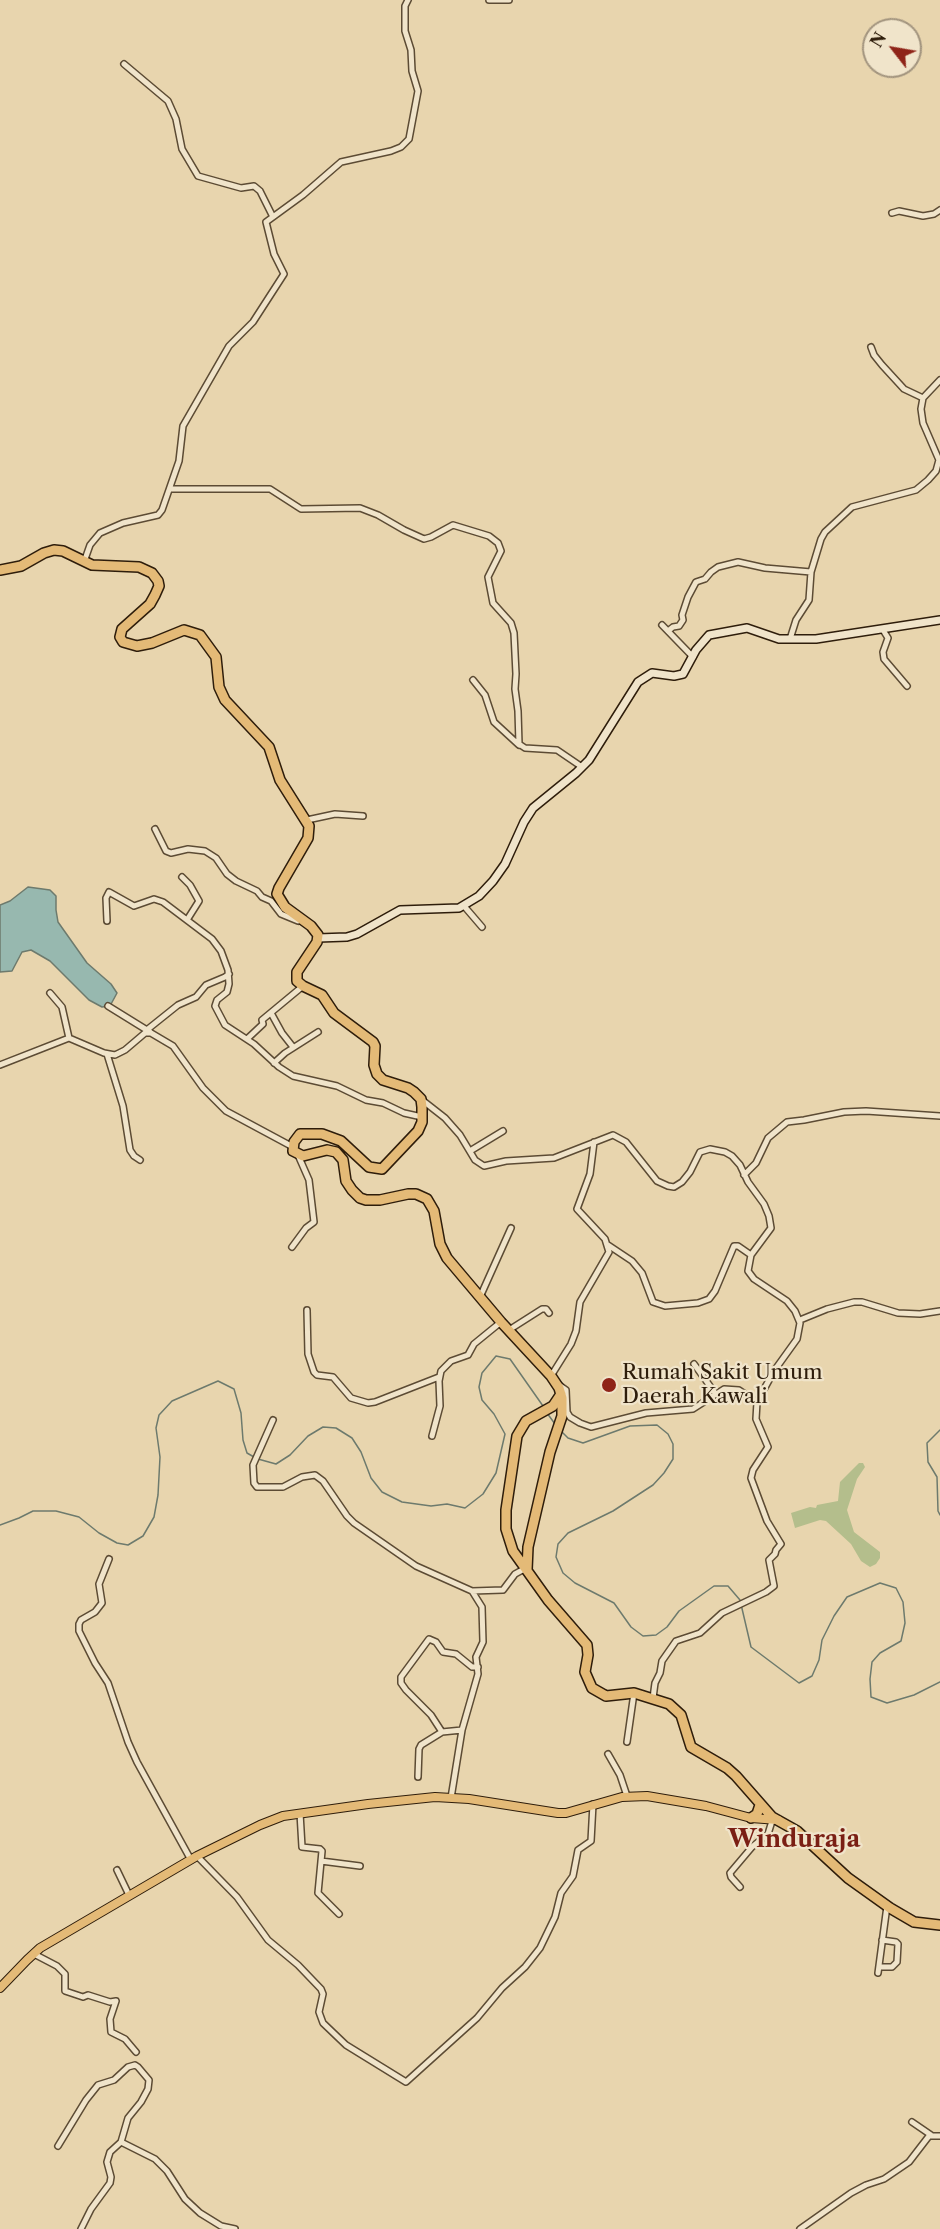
<!DOCTYPE html>
<html>
<head>
<meta charset="utf-8">
<style>
  body { margin:0 }
  #map { position:relative; width:940px; height:2229px; overflow:hidden; background:#e8d5ae; font-family:"Libre Caslon Text",serif }
  canvas { display:block }
  .north { position:absolute; left:862px; top:18px; width:60px; height:60px; box-sizing:border-box; background:#f0e4ca; border:2px solid #a2947e; border-radius:50%; rotate:301deg; font-size:16px; font-weight:700; line-height:24px; text-align:center; color:#2e1d0b }
  .north::after { content:''; display:block; margin:auto; width:21px; height:27px; background:#8f2418; clip-path:polygon(50% 0,100% 100%,50% 72%,0 100%) }
</style>
</head>
<body>
<div id="map">
<canvas width="940" height="2229"></canvas>
<div class="north">N</div>
</div>
<script>
const ctx = document.querySelector('canvas').getContext('2d');
ctx.lineJoin = 'round';
function paint(path, color) { ctx.fillStyle = color; ctx.fill(path, 'evenodd'); }
const shape = rows => new Path2D(rows.map(r => 'M' + r).join(''));
function trace(path, color, width, dash) { ctx.strokeStyle = color; ctx.lineWidth = width; ctx.lineCap = dash ? 'butt' : 'round'; ctx.setLineDash(dash || []); ctx.stroke(path); }
function write(font, color, halo, rows, align = 'center') {
  ctx.font = font + ' "Libre Caslon Text",serif'; ctx.lineWidth = 4.5; ctx.setLineDash([]); ctx.textBaseline = 'middle'; ctx.strokeStyle = halo; ctx.fillStyle = color; for (const [text, x, y, turn = 0] of rows) {
    ctx.save(); ctx.translate(x, y); ctx.rotate((+turn || 0) * Math.PI / 180); ctx.textAlign = isNaN(turn) ? turn : align; if (halo) ctx.strokeText(text, 0, 0); ctx.fillText(text, 0, 0); ctx.restore();
  }
}
paint(shape([
  [859,1463,863,1463,865,1467,857,1479,847,1510,854,1532,880,1552,880,1558,876,1564,870,1567,861,1561,851,1544,826,1521,820,1520,795,1528,791,1513,810,1507,816,1508,817,1505,838,1501,840,1482]
]), '#b4be8c');
const water = shape([
  [28,887,50,890,56,896,56,910,58,922,87,963,111,984,117,993,110,1006,102,1007,89,1000,50,961,31,950,22,952,12,971,0,972,0,905,10,901,28,887]
]);
paint(water, '#97b8af');
trace(water, '#6d7a6d', 1.5);
trace(shape([
  [547,1413,555,1424],
  [940,1430,927,1443,928,1462,937,1477,938,1511,940,1515],
  [562,1432,568,1438,583,1443,630,1426,657,1425,668,1434,673,1444,673,1459,664,1473,653,1485,613,1511,568,1533,558,1544,556,1557,563,1573,575,1583,614,1603,631,1627,643,1636,656,1635,667,1627,679,1611,714,1586,728,1586,740,1600,751,1647,799,1683,812,1676,819,1660,822,1640,834,1616,847,1597,880,1583,896,1588,903,1602,905,1623,901,1641,880,1653,872,1662,870,1679,871,1697,887,1703,914,1695,940,1682],
  [258,1459,276,1464,290,1455,308,1436,323,1427,336,1428,352,1438,361,1452,371,1478,382,1492,402,1502,431,1506,447,1504,465,1508,483,1494,496,1473,505,1434,494,1414,482,1400,479,1387,482,1373,496,1356,510,1359,543,1406],
  [0,1525,19,1518,33,1511,56,1511,79,1517,99,1533,117,1543,128,1545,143,1536,154,1517,158,1495,160,1457,156,1428,159,1415,172,1401,218,1381,234,1389,241,1413,243,1440,247,1453,254,1457]
]), '#6d7a6d', 1.5);
const street = shape([
  [489,0,509,0],
  [124,64,168,101,176,119,182,149,198,176,241,188,254,186,260,191,273,217],
  [892,213,899,211,923,216,934,214,940,210],
  [871,347,874,355,882,365,904,389,923,398],
  [171,489,270,489,301,509,360,508,378,515,404,530,424,539,431,537,453,525,489,536,498,543,501,551,488,577,493,603,511,623,514,633,516,674,515,689,518,711,519,744,525,748,557,750,582,767],
  [84,562,90,545,100,533,123,523,158,515,162,510,179,461,183,426,229,346,253,322,284,274,274,254,266,222,303,195,341,162,391,151,401,147,409,139,418,91,412,71,411,50,405,31,405,6,408,0],
  [662,625,693,657],
  [883,630,888,638,883,652,884,659,907,686],
  [668,631,673,627,679,626,683,620,682,615,688,597,696,582,705,579,711,572,718,567,738,562,765,568,811,572],
  [790,639,796,620,809,600,811,572,821,539,825,532,852,507,916,490,928,480,936,471,939,460,923,423,921,409,923,398,940,380],
  [473,680,485,695,494,722,519,745],
  [307,820,335,814,363,816],
  [155,829,166,851,171,853,188,849,205,851,216,858,227,874,236,881,257,891,262,897,271,901,281,914,298,921],
  [182,877,190,885,199,901,187,920],
  [464,906,482,927],
  [107,921,106,898,109,892,134,906,154,899,163,902,212,939,221,951,228,970,229,984,227,992,217,1000,215,1006,225,1025,254,1044,279,1067,293,1076,337,1086,366,1100,383,1103,404,1113,422,1117],
  [50,993,62,1007,69,1038],
  [108,1006,150,1032],
  [271,1013,282,1033,293,1047],
  [148,1029,178,1005,196,997,206,985,225,977,229,974],
  [247,1039,263,1024,262,1020,303,986],
  [107,1054,123,1106,130,1150,134,1156,140,1160],
  [274,1063,285,1053,318,1032],
  [0,1065,69,1038,104,1053,115,1055,125,1050,145,1033,151,1033,173,1046,203,1088,226,1111,293,1147],
  [422,1100,445,1118,460,1135,475,1160,484,1166,506,1161,554,1158,613,1135,626,1142,657,1181,668,1186,674,1187,682,1182,690,1172,700,1152,710,1149,725,1152,732,1156,740,1165,748,1182,764,1204,769,1216,771,1228,751,1255,748,1271,754,1279,787,1301,795,1311,800,1323,797,1339,774,1371,757,1402,756,1419,768,1447,753,1470,751,1478,767,1521,781,1544,776,1550,775,1554,769,1560,774,1586,766,1592,722,1613,700,1633,676,1641,662,1661,660,1673,655,1683,653,1698],
  [470,1151,503,1131],
  [744,1175,756,1163,768,1138,787,1122,804,1120,844,1112,866,1111,940,1116],
  [608,1245,632,1261,642,1273,653,1302,665,1306,698,1303,709,1299,715,1291,734,1246,738,1246,751,1255],
  [292,1247,306,1228,314,1222,309,1180,298,1155],
  [480,1297,511,1228],
  [307,1310,308,1354,314,1372,317,1375,333,1377,351,1398,368,1403,375,1402,439,1377],
  [800,1320,827,1309,854,1302,862,1302,898,1313,920,1314,940,1311],
  [509,1330,542,1309,546,1309,549,1313],
  [694,1364,715,1393],
  [551,1376,571,1344,576,1331,580,1302,609,1252,605,1239,577,1209,590,1174,594,1142],
  [559,1385,566,1390,567,1412,570,1417,580,1423,591,1427,646,1413,693,1409,724,1389,739,1390,757,1402],
  [273,1420,253,1465,254,1483,257,1487,283,1487,302,1477,315,1475,323,1481,347,1516,354,1523,416,1566,472,1591],
  [432,1436,440,1406,439,1381,441,1371,451,1361,468,1355,474,1344,501,1322],
  [109,1559,99,1584,102,1603,95,1612,81,1620,79,1624,79,1631,95,1663,108,1683,128,1742,137,1762,191,1860],
  [442,1732,431,1715,406,1690,401,1683,401,1677,429,1639,436,1642,443,1652,456,1654,472,1667,478,1667],
  [627,1742,634,1693],
  [608,1754,620,1775,627,1796],
  [418,1777,419,1749,421,1745,442,1732,462,1730],
  [451,1798,462,1730,478,1674,476,1657,483,1642,482,1607,472,1591,503,1590,515,1574,526,1568],
  [300,1813,302,1847,320,1849,322,1851,318,1893,339,1914],
  [197,1856,237,1897,268,1940,298,1965,321,1989,323,1994,319,2012,323,2023,346,2045,406,2082,477,2018,502,1988,525,1967,540,1948,555,1917,561,1893,573,1876,578,1850,591,1841,593,1804],
  [321,1861,360,1866],
  [117,1870,129,1895],
  [740,1887,731,1877,730,1873,752,1847,768,1834,772,1821],
  [34,1954,57,1966,65,1974,65,1991,83,1997,88,1995,110,2002,116,2001,110,2019,111,2032,125,2039,136,2052],
  [879,1967,892,1967,897,1962,898,1944,896,1942,882,1940],
  [878,1973,887,1906],
  [912,2122,931,2135],
  [121,2142,155,2159,167,2171,185,2199,200,2213,221,2226,235,2229],
  [58,2146,86,2100,98,2085,114,2080,128,2067,135,2065,138,2067,149,2080,148,2089,141,2102,128,2118,121,2142,110,2152,107,2162,111,2177,110,2183,91,2209,81,2229],
  [800,2229,851,2193,866,2185,884,2179,909,2162,929,2136,940,2136]
]);
const secondary = shape([
  [318,938,347,937,357,934,400,910,459,908,479,896,493,881,505,864,524,822,533,808,576,773,589,760,638,682,652,673,674,676,683,674,696,650,709,635,747,628,779,639,816,639,940,620]
]);
const primary = shape([
  [0,1988,27,1960,40,1948,197,1856,260,1825,283,1816,368,1804,435,1797,469,1799,558,1813,566,1813,622,1797,647,1796,706,1806,751,1818,778,1820]
]);
const highway = shape([
  [0,570,21,566,44,553,54,550,63,551,92,565,139,567,152,573,158,581,159,586,155,595,150,604,122,629,120,637,123,642,137,646,152,643,184,630,200,635,216,657,219,687,225,700,269,747,280,780,309,826,308,838,279,888,277,894,285,907,311,926,318,935,317,942,297,972,297,981,303,986,322,995,334,1013,373,1042,375,1046,374,1065,377,1074,383,1080,408,1088,414,1092,421,1099,422,1107,422,1122,418,1131,382,1169,369,1167,341,1141,322,1134,300,1134,294,1142,293,1151,303,1156,327,1150,336,1152,343,1160,346,1181,352,1190,360,1198,366,1200,380,1200,408,1194,416,1194,427,1199,434,1211,440,1244,447,1258,501,1322,551,1376,559,1388,562,1398,562,1416,550,1452,528,1547,527,1570],
  [561,1394,553,1406,526,1421,517,1436,506,1510,506,1529,513,1551,548,1600,587,1645,588,1655,585,1672,592,1688,606,1696,634,1693,669,1704,681,1715,691,1747,727,1768,736,1776,772,1817,797,1831,848,1878,890,1908,914,1922,940,1925],
  [751,1818,757,1814,760,1805]
]);
trace(street, '#5c4b34', 8);
trace(secondary, '#2e1d0b', 10);
trace(primary, '#2e1d0b', 10);
trace(highway, '#2e1d0b', 12);
trace(street, '#f0e4ca', 5);
trace(secondary, '#f0e4ca', 7);
trace(primary, '#e4ba77', 8);
trace(highway, '#e4ba77', 9);
for (const [x, y, r, color] of [
  [609,1385,8,"#8f2418"]
]) { const dot = new Path2D(); dot.arc(x, y, r, 0, 2 * Math.PI); ctx.fillStyle = color; ctx.fill(dot); trace(dot, '#f0e4ca', 2); }
write('21px', '#2e1d0b', '#f0e4ca', [
  ["Rumah Sakit Umum",622,1373],
  ["Daerah Kawali",622,1397]
], 'left');
write('bold 24px', '#7a1f14', '#f0e4ca', [
  ["Winduraja",794,1840]
]);
</script>
</body>
</html>
